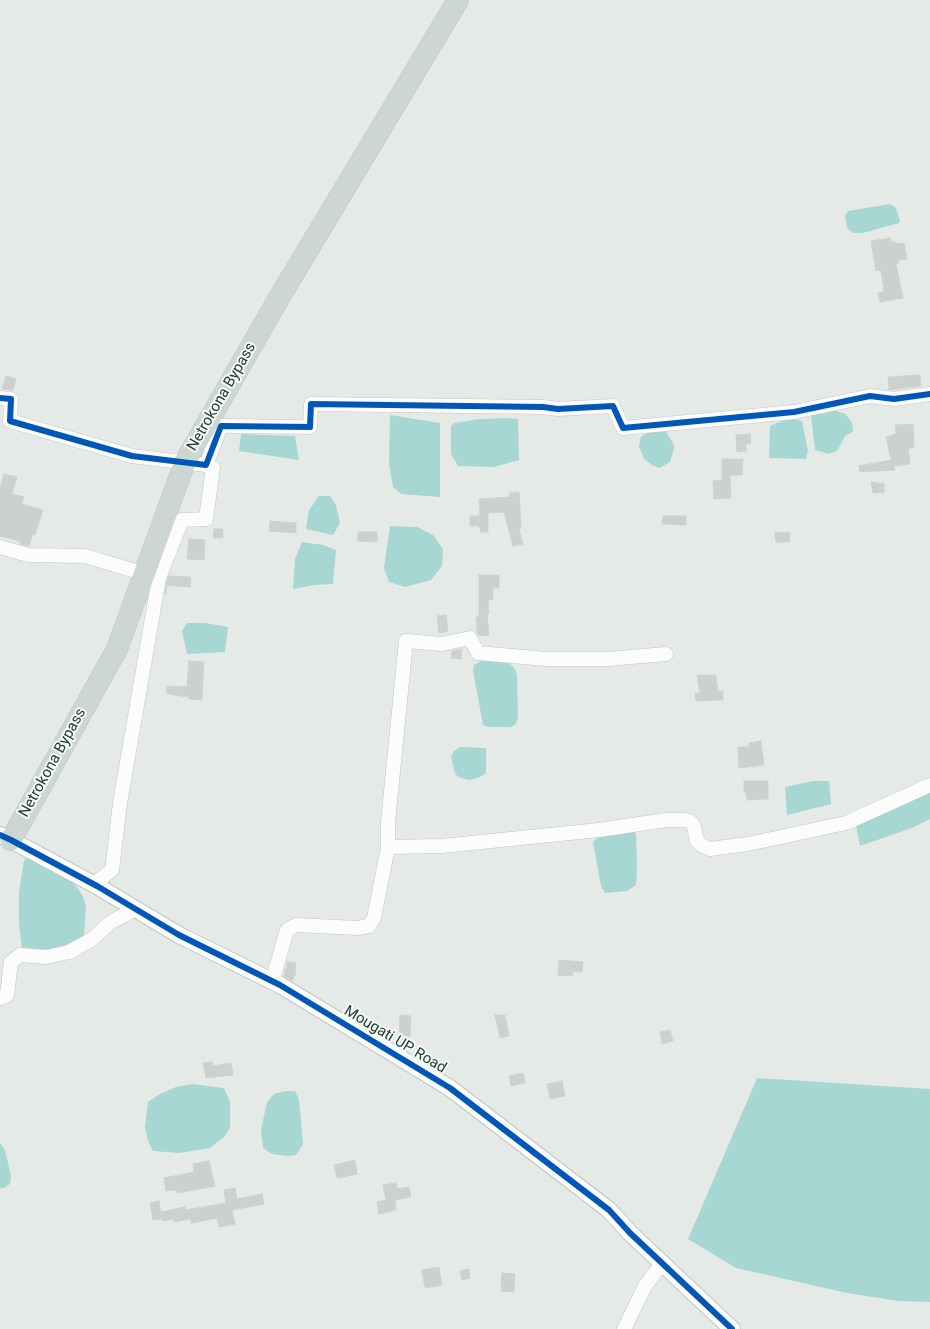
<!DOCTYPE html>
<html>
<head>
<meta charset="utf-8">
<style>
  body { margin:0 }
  canvas { display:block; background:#e5eae7 }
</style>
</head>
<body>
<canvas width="930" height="1329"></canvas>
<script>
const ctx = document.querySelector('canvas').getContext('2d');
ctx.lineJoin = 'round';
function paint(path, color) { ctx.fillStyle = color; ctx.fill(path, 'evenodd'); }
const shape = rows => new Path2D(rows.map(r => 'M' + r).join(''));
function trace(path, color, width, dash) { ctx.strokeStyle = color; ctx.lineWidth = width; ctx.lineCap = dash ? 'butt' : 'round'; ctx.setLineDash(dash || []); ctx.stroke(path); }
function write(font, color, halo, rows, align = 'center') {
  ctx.font = font + ' Roboto,sans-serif'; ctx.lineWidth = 4; ctx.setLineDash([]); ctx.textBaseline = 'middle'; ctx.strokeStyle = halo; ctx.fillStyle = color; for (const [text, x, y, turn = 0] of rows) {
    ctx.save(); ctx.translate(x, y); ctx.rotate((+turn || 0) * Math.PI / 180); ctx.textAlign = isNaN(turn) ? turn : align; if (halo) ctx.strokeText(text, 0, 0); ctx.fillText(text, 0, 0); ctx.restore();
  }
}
paint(shape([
  [890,204,896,208,900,221,899,223,863,233,853,233,847,228,845,216,848,211],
  [834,410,845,414,852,422,853,432,845,436,837,451,829,454,815,450,811,415],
  [390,415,440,423,440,497,401,494,393,487,389,464],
  [508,418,518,419,519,460,494,467,458,466,451,454,451,426,454,423,480,419],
  [789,418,802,421,808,451,806,459,769,458,770,426],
  [665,430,674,445,674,449,670,462,659,468,652,465,644,459,639,446,641,437,649,432],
  [241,434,295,436,299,460,239,451],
  [319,496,330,496,336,505,340,523,333,535,306,529,309,510],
  [390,526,417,527,433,535,443,549,442,566,431,580,405,587,389,582,384,568],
  [302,542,323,545,336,550,333,584,315,585,293,589,295,559],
  [187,623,205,623,228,627,225,652,187,654,182,631],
  [481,661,505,661,509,663,515,669,517,675,518,718,516,724,511,727,489,727,483,725,473,670,474,665],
  [460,747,486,748,486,773,478,778,469,780,458,777,455,773,451,757,454,751],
  [813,781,829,781,831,804,787,815,785,787],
  [930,790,930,819,912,828,860,846,855,821],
  [630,830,635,832,636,835,637,866,636,885,627,891,605,893,601,886,593,842,597,838],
  [28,857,71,879,83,896,86,907,84,934,79,943,69,949,41,951,22,949,19,925,19,892,24,861],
  [757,1078,930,1089,930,1302,898,1301,847,1293,736,1268,688,1239],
  [192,1084,224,1088,230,1102,230,1128,224,1137,210,1148,179,1153,153,1151,148,1141,145,1127,148,1102,160,1094,176,1087],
  [286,1091,295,1091,299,1100,303,1144,296,1155,287,1156,272,1154,263,1148,261,1130,267,1102,274,1094],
  [0,1143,5,1150,11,1176,10,1184,4,1188,0,1188]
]), '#a7d7d2');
const building = shape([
  [890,238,891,242,896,242,896,244,904,243,907,259,898,260,899,263,896,264,903,298,880,302,878,293,884,292,881,270,876,271,871,241,890,238],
  [920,375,921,386,889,390,888,377,920,375],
  [6,376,16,379,13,390,2,389,6,376],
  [913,424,914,447,908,449,910,464,894,466,895,470,860,472,859,466,891,460,886,437,896,434,895,425,913,424],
  [750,434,751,443,746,444,746,451,737,452,736,435,750,434],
  [722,459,743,459,742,475,730,475,731,498,714,499,713,481,722,480,722,459],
  [4,474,17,477,12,494,24,497,22,504,43,510,35,535,33,534,29,546,20,544,20,541,0,536,0,489,4,474],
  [871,482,884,484,884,492,873,493,871,482],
  [519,492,521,528,519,529,523,544,513,546,504,512,488,513,488,532,481,532,479,526,470,526,470,516,480,516,479,499,510,497,510,493,519,492],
  [663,516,686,516,686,525,662,524,663,516],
  [270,521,296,523,296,533,269,531,270,521],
  [214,529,223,529,223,538,213,538,214,529],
  [358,532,377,532,377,542,357,541,358,532],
  [775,532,790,533,789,542,776,542,775,532],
  [189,539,205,540,204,560,187,559,189,539],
  [479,575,499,575,499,588,493,588,493,600,488,600,489,614,487,614,489,635,479,636,477,633,476,617,479,617,479,575],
  [169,576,191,577,190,587,167,585,166,594,165,594,167,580,169,576],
  [446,615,448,631,439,633,437,616,446,615],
  [462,649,461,659,451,658,452,651,462,649],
  [189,661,204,662,202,700,189,699,189,697,167,694,167,686,187,687,189,661],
  [697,675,716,675,718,692,723,691,723,700,696,701,695,693,700,693,697,675],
  [761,741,764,765,739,768,738,747,749,747,749,743,761,741],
  [744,781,768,781,768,799,747,800,746,792,744,792,744,781],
  [559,960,583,962,582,972,573,971,572,976,558,975,559,960],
  [287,962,296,963,295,976,293,975,293,981,284,976,285,969,287,969,287,962],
  [400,1015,411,1016,410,1037,399,1036,400,1015],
  [495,1015,505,1015,509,1036,500,1038,495,1015],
  [670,1030,673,1041,662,1044,660,1032,670,1030],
  [212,1062,213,1066,231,1063,233,1075,206,1078,203,1063,212,1062],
  [523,1073,525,1083,511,1086,509,1076,523,1073],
  [562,1081,565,1096,550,1099,547,1084,562,1081],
  [355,1160,357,1174,337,1178,334,1165,355,1160],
  [209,1161,215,1186,177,1193,177,1190,166,1191,164,1178,194,1172,193,1164,209,1161],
  [396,1183,397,1189,409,1187,411,1197,395,1200,396,1210,379,1214,377,1202,386,1200,383,1185,396,1183],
  [235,1188,237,1199,262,1194,264,1204,232,1210,235,1224,219,1227,217,1218,191,1223,191,1219,175,1222,174,1219,163,1221,161,1212,185,1207,186,1210,226,1203,224,1190,235,1188],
  [159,1201,162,1219,153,1220,150,1203,159,1201],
  [439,1267,442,1285,425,1288,422,1270,439,1267],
  [469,1269,470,1278,462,1280,460,1271,469,1269],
  [502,1273,515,1274,514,1292,501,1291,502,1273]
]);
paint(building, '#ccd1ce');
trace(building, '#ced3d0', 1);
const minor = shape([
  [0,398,11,399,10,421,132,456,206,465,221,426,310,427,311,404,543,407,558,409,613,406,623,428,794,412,870,396,894,399,930,394],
  [0,547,28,555,85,556,159,578,120,803,112,870,100,879,97,886],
  [159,578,182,520,206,519,213,468,206,465],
  [388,847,442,846,599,830,666,820,686,820,691,822,694,827,697,841,703,846,710,849,748,844,846,823,930,785],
  [272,982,287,930,296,925,358,928,369,926,374,918,388,847,388,822,406,641,442,644,470,638,478,653,547,659,608,659,666,654],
  [0,998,7,995,11,962,20,955,46,957,69,952,91,940,111,922,136,909],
  [624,1329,645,1286,662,1264]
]);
const tertiary = shape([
  [0,835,11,840,97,886,179,935,280,985,450,1088,609,1210,630,1233,732,1329]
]);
const primary = shape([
  [11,840,117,649,185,462,279,298,458,0]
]);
trace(minor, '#c2c7c4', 15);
trace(tertiary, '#c2c7c4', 18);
trace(primary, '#bdc6c1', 22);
trace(minor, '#fbfcfb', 14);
trace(tertiary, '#fbfcfb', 16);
trace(primary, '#ced6d2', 21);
trace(shape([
  [0,398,11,399,10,421,132,456,206,465,221,426,310,427,311,404,543,407,558,409,613,406,623,428,794,412,870,396,894,399,930,394],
  [0,835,11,840,97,886,179,935,280,985,450,1088,609,1210,630,1233,732,1329]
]), '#0057b8', 6);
write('15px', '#233d30', '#f3f9f5', [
  ["Netrokona Bypass",222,397,-60],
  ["Netrokona Bypass",53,763,-61],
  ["Mougati UP Road",395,1040,31]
]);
</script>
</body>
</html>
